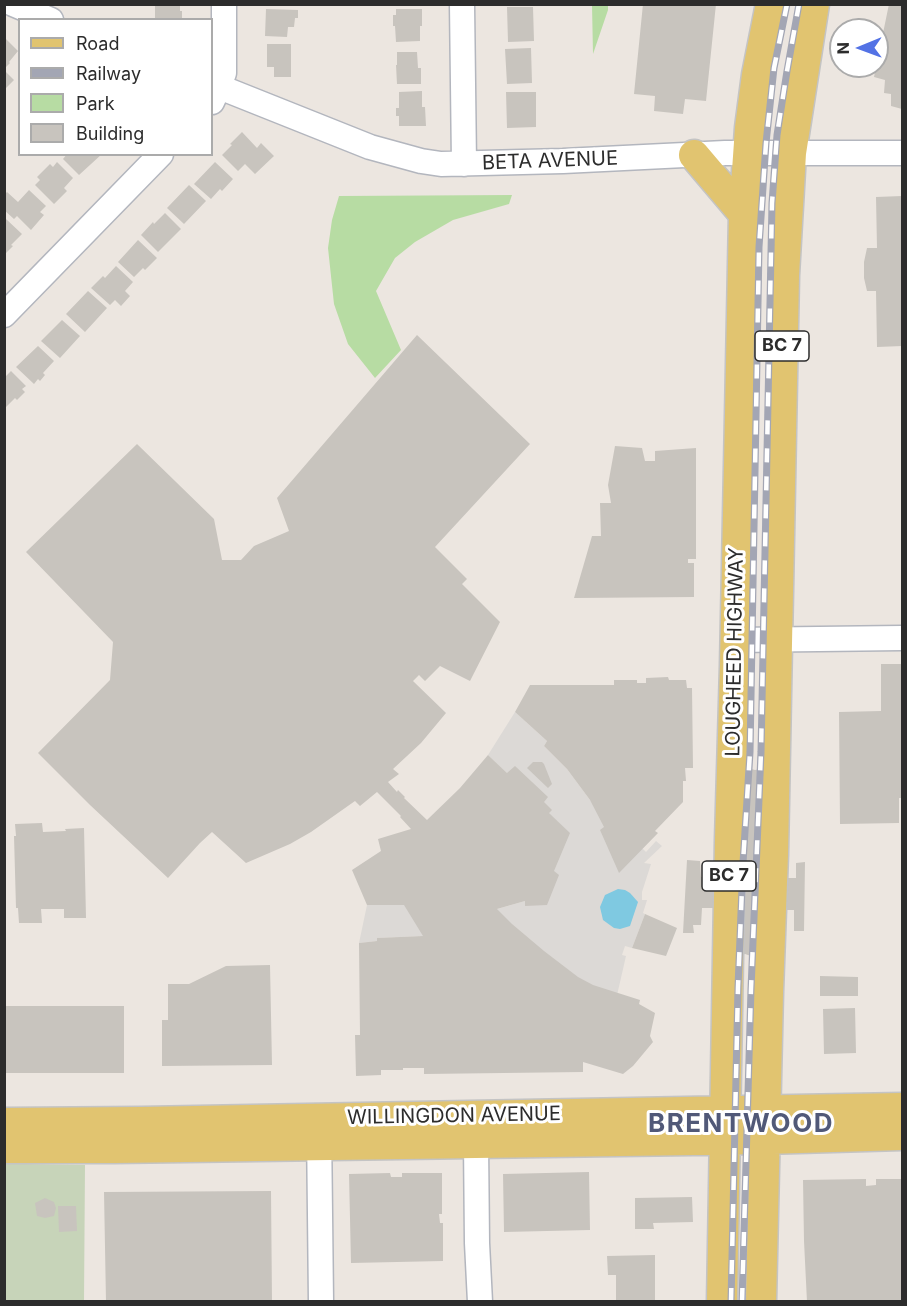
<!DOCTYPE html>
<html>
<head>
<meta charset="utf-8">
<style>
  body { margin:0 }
  #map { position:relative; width:907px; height:1306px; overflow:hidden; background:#ece6e0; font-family:Inter,sans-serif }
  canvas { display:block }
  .frame { position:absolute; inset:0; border:6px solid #2c2c2c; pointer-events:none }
  .legend { position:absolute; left:18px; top:18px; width:195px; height:138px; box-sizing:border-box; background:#fff; border:2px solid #ababab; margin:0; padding:8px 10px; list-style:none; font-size:18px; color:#2c2c2c }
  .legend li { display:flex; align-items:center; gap:12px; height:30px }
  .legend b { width:30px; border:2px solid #ababab }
  .north { position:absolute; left:829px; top:18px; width:60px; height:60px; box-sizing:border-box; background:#fff; border:2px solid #ababab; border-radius:50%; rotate:269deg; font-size:16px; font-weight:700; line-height:24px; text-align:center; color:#2c2c2c }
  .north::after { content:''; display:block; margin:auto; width:21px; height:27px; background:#5372e5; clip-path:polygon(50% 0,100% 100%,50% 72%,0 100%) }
</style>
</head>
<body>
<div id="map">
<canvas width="907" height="1306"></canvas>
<div class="frame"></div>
<ul class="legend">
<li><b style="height:8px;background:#e1c470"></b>Road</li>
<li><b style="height:8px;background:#a3a6b4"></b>Railway</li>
<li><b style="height:16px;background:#b7dca3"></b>Park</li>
<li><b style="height:16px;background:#c8c4be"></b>Building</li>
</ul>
<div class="north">N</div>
</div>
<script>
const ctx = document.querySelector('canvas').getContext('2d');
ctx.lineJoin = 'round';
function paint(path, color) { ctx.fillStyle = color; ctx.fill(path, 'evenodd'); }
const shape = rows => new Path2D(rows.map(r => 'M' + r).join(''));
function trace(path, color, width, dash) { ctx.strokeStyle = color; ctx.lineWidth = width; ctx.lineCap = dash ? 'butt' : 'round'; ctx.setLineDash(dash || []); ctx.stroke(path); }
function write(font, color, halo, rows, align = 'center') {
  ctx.font = font + ' Inter,sans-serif'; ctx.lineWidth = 6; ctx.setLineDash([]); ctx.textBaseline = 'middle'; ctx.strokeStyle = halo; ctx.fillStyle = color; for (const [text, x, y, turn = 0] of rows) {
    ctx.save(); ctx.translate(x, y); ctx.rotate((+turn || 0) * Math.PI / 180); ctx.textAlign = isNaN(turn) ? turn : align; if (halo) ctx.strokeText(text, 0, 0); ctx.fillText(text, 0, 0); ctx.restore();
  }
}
paint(shape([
  [592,5,608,5,608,10,593,54],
  [512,195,509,204,453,220,415,242,395,258,376,291,401,350,375,378,348,344,334,304,328,248,332,220,339,196]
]), '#b7dca3');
paint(shape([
  [4,1157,16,1158,26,1164,85,1165,84,1301,5,1301]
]), '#c7d4b9');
paint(shape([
  [515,712,547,741,544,746,567,769,590,800,642,848,646,852,656,841,662,846,644,863,651,864,642,892,642,900,647,900,643,913,645,914,632,948,625,946,622,955,626,956,615,1004,423,936,378,938,377,941,359,943,367,905,481,903,487,912,532,899,569,833,488,755]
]), '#dcd9d6');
paint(shape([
  [618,889,625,890,630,893,638,902,630,926,620,929,614,928,603,920,600,907,605,895]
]), '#7fc9e1');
paint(shape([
  [155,4,180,4,180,11,182,11,182,20,155,20],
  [643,4,716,4,706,101,685,99,683,114,654,111,655,96,634,94],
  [889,4,902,4,902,109,891,106,891,94,884,93,885,80,874,77],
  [507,7,533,7,534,41,508,42],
  [266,9,298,10,298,18,295,18,294,27,288,27,287,37,265,36],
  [396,9,422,9,422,26,420,26,420,41,396,42,395,26,393,26,393,15,396,15],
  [4,37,18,51,9,62,10,63,4,69],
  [267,44,291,44,291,77,274,77,274,67,267,67],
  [531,48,532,83,507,84,505,49],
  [397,52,417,52,418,68,421,68,421,84,397,84,396,65,397,65],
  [4,70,14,80,4,90],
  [422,91,422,107,425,107,426,126,399,126,399,116,396,116,396,108,399,108,399,92],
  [506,92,536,92,536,127,507,128],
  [242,132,257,148,261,143,274,156,255,174,245,164,238,171,222,155,232,145,230,144],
  [67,154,102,154,79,175,63,159],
  [57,162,73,178,64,188,67,191,54,204,35,185,40,180,37,177,50,164,53,167],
  [215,162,233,179,222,191,220,189,211,199,194,184],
  [189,185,206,201,184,224,167,208],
  [29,190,46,206,40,212,44,215,31,230,17,216,14,219,4,210,4,195,7,192,18,202],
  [902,196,902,346,877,347,876,291,867,291,864,278,864,262,867,248,877,248,876,197],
  [165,213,181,229,158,252,141,235,153,222,154,224],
  [6,219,22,234,11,245,13,246,4,255,4,221],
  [138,240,157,258,145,270,143,268,134,277,118,262],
  [116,266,133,282,125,291,130,296,121,306,115,300,110,305,91,288,103,276,105,278],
  [88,291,107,308,85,332,66,314],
  [62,320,80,336,60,358,41,341],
  [417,335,530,444,435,547,467,579,462,584,500,622,470,681,440,666,425,681,419,675,413,681,446,713,421,743,393,769,399,774,388,782,397,792,398,790,405,797,404,798,427,820,460,788,488,755,507,773,515,766,548,797,544,802,552,810,549,813,570,833,554,871,559,875,547,905,525,906,525,901,497,909,512,924,544,951,578,977,593,985,640,1000,639,1004,655,1013,650,1036,653,1042,633,1066,623,1074,583,1062,583,1072,424,1074,424,1068,403,1068,403,1070,381,1070,381,1075,356,1076,355,1035,360,1035,359,943,377,941,377,938,423,936,404,905,367,905,352,870,381,851,378,839,411,829,400,817,401,816,377,792,360,806,355,801,311,832,290,844,246,863,212,832,200,843,168,878,90,805,38,753,110,680,113,642,26,552,137,444,214,519,222,560,241,560,254,546,289,531,277,498],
  [38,346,54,361,43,373,45,375,40,381,38,379,34,384,16,367],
  [11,371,26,386,22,389,25,392,17,400,15,398,4,409,4,378],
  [615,446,642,448,645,461,655,461,655,451,696,448,696,559,688,559,688,563,694,563,694,597,574,598,592,536,601,536,600,503,611,503,608,485],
  [881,664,902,664,902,798,899,798,899,823,840,824,839,712,881,711],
  [668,677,669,680,686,680,687,688,692,688,693,768,685,768,686,781,683,781,683,802,655,831,658,833,619,873,600,830,604,827,590,800,567,769,544,746,547,741,515,712,530,685,614,685,614,680,637,680,637,683,646,683,646,678],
  [533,762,542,762,544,764,552,784,548,788,527,768],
  [740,766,755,770,768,768,778,878,796,878,796,863,805,862,804,931,794,931,794,910,774,910,760,959,745,954,732,957,724,908,702,908,701,925,693,925,694,933,683,933,687,860,700,861,701,877,722,877],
  [42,823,43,832,66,831,65,829,84,828,86,918,64,918,64,909,41,909,42,923,19,923,18,908,16,908,14,836,16,836,15,824],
  [645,914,677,928,666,956,632,948],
  [270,965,272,1065,162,1066,162,1020,168,1020,168,984,189,984,226,966],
  [820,976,858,977,858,996,820,996],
  [4,1006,124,1006,124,1073,4,1073],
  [855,1008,856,1053,824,1054,823,1009],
  [589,1172,590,1230,504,1232,503,1174],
  [390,1173,391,1177,402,1177,402,1173,442,1173,442,1214,439,1214,440,1223,443,1223,443,1261,351,1263,349,1174],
  [866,1179,866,1186,876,1185,876,1179,902,1179,902,1302,807,1302,804,1241,803,1180],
  [271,1191,272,1302,106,1302,104,1192],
  [692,1197,693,1222,653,1223,654,1229,635,1229,635,1198],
  [45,1198,54,1202,56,1208,54,1216,45,1218,37,1216,35,1203],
  [58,1206,76,1206,77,1231,59,1232],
  [655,1255,655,1302,616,1302,616,1275,608,1275,607,1256]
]), '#c8c4be');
const minor = shape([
  [13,4,51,20],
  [462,4,464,164],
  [212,84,370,147,421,161,441,164,563,161,725,153,902,153],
  [212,102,219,87,224,73,224,4],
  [4,315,161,154],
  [735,640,902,638],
  [319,1127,321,1302],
  [476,1143,477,1243,480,1302]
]);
const major = shape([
  [694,155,744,214],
  [4,1123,142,1122,902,1108],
  [4,1148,114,1148,765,1139,902,1135],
  [722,1302,730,840,735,666,744,214,750,128,757,75,771,4],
  [761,1302,768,992,773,854,784,275,791,153,814,4]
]);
trace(minor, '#b3b6be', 27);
trace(major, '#c4c4c4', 33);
trace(minor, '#fff', 24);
trace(major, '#e1c470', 30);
const rail = shape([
  [731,1302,738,987,743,863,750,752,759,247,766,143,774,68,787,4],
  [742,1302,751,989,761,752,772,203,777,135,787,71,799,4]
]);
trace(rail, '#a3a6b4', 7);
trace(rail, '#fff', 4.5, [14]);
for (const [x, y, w] of [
  [782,346,54],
  [729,876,54]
]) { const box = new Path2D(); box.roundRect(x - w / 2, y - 15, w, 30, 4.5); ctx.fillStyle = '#fff'; ctx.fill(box); trace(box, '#2c2c2c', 1.5); }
write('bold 18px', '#2c2c2c', null, [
  ["BC 7",782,346],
  ["BC 7",729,876]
]);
write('20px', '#2c2c2c', '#fff', [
  ["BETA AVENUE",550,161,-2],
  ["LOUGHEED HIGHWAY",735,652,-89],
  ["WILLINGDON AVENUE",454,1116,-1]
]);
ctx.letterSpacing = '1.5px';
write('bold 26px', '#515978', '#fff', [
  ["BRENTWOOD",741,1124]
]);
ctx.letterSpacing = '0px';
</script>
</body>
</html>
